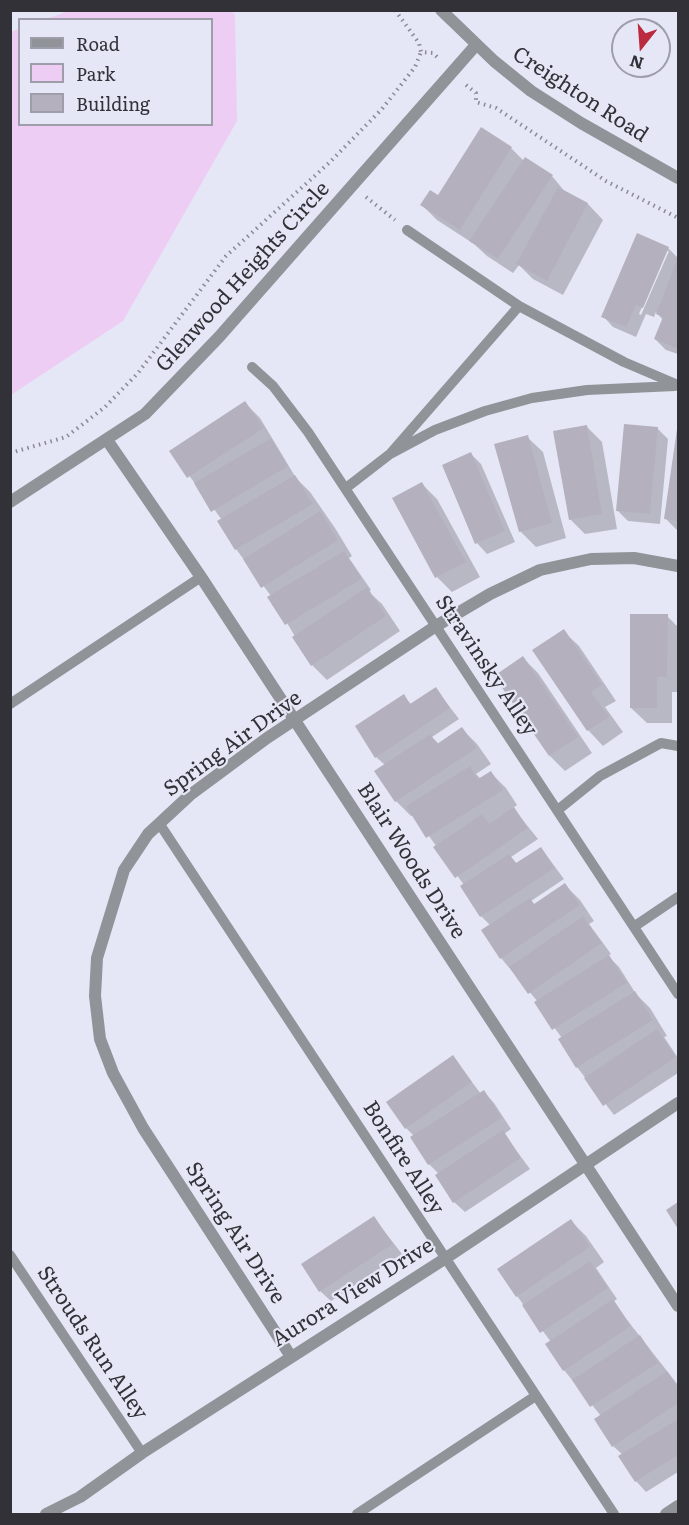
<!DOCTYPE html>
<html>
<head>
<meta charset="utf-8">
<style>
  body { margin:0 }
  #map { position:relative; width:689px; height:1525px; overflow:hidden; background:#e6e7f6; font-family:Literata,serif }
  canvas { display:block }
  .frame { position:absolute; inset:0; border:12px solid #313137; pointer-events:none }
  .legend { position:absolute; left:18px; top:18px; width:195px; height:108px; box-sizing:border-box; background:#e6e7f6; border:2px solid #9e9eaa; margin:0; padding:8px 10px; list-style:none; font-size:18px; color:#313137 }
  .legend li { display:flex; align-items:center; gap:12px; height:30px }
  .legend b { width:30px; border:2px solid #9e9eaa }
  .north { position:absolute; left:611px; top:18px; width:60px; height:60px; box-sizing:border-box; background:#e6e7f6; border:2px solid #9e9eaa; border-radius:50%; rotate:197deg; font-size:16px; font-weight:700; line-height:24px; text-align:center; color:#313137 }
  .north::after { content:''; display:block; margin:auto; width:21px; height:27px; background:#bb2a3f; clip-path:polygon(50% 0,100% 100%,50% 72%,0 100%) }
</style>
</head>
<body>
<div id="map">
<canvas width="689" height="1525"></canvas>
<div class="frame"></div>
<ul class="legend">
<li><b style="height:8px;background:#909398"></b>Road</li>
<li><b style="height:16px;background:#eecdf5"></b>Park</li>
<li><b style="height:16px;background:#b4b0be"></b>Building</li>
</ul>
<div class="north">N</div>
</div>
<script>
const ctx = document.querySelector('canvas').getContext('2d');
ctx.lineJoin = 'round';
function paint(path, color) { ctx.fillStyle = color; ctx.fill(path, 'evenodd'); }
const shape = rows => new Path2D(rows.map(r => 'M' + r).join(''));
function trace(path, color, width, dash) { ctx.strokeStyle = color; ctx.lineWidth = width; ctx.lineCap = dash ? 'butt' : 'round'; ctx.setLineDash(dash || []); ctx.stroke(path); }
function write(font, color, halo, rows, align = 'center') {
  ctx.font = font + ' Literata,serif'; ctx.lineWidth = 4.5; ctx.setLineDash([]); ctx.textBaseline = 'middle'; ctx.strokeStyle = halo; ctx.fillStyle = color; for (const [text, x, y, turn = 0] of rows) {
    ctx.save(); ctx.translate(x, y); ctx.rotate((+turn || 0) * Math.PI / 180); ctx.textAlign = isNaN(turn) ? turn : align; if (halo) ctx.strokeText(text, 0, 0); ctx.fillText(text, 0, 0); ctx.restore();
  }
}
paint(shape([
  [72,10,227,10,235,14,237,121,123,321,11,395,11,32,19,29,20,124,212,124,212,20,46,19]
]), '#eecdf5');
paint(shape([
  [481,129,511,148,524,161,552,176,566,193,588,204,603,220,563,295,533,279,519,265,513,273,487,256,474,244,437,220,422,205,438,197],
  [668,248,678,258,678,354,666,350,655,339,663,320,656,312,654,317,646,314,636,337,613,327,603,316],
  [666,251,669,251,641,315,639,314],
  [245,403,260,418,296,478,310,492,335,528,352,556,349,558,371,590,369,592,382,604,400,631,327,680,312,665,271,596,236,549,219,521,222,520,171,451],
  [586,426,602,442,617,529,585,534,570,519],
  [657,428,668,439,660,524,628,521,618,511],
  [678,432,678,531,665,518],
  [527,437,543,452,566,538,536,547,520,531],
  [471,454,481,464,515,542,487,554,477,543],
  [422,484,437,499,480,577,452,592,437,577],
  [667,616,678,627,678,692,672,692,672,723,647,723,631,708],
  [563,631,579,646,616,701,605,707,623,732,603,746,588,730,534,651],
  [523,658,538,673,592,753,565,771,550,756,496,676],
  [436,689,459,719,432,737,439,744,462,729,477,744,491,764,476,774,481,779,491,773,506,788,517,805,513,808,538,839,511,857,517,864,541,848,564,879,531,901,535,905,565,885,580,900,594,921,589,924,611,954,608,956,619,967,636,994,650,1008,667,1036,664,1037,678,1058,678,1073,614,1115,577,1067,562,1038,536,1003,538,1002,501,958,491,926,481,916,464,885,414,815,411,816,396,801,385,765,376,757,403,696,412,705],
  [453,1057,481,1094,484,1092,494,1103,511,1129,504,1134,530,1169,465,1212,454,1202,439,1174,429,1164,412,1138,414,1136,406,1128],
  [374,1218,402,1254,331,1301,320,1291],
  [571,1221,586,1236,604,1262,596,1268,617,1299,613,1302,678,1385,678,1472,646,1492,636,1481,620,1456,623,1455,613,1446,601,1416,564,1370,547,1344,551,1342,517,1296]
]), '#0003');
paint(shape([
  [481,127,512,147,460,230,420,205,430,190,438,195],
  [525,157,553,175,498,259,469,241],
  [558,187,588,203,547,281,516,264],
  [637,233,669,247,643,308,636,305,626,327,601,317],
  [678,257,678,349,654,339,663,317,656,314],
  [245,401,264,428,187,478,169,451],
  [624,424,658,427,650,514,616,511],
  [587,425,602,514,569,520,553,431],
  [677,429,678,429,678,521,664,519],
  [528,435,552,523,519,532,494,444],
  [271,438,288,466,211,512,194,483],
  [471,452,505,531,475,544,442,465],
  [295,475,313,504,235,550,217,521],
  [422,482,466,562,435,578,392,498],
  [320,511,338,540,261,588,243,559],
  [344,551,362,579,285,625,267,597],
  [367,587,386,616,311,666,292,637],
  [630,614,668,614,667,677,657,677,657,708,630,708],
  [564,629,602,685,591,692,609,717,587,731,532,650],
  [523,656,578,737,549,756,494,676],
  [436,687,450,708,375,758,355,726,404,694,410,704],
  [462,727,477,748,395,802,374,771,430,734,437,744],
  [470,766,478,779,491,771,503,790,426,838,406,806],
  [514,807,528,828,455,878,433,847,482,814,489,824],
  [541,847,555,868,480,917,460,886,509,854,516,863],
  [565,883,580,905,500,959,481,930,530,898,534,904],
  [583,916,602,943,528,994,509,967],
  [609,955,627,983,552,1030,534,1002],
  [635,991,653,1020,576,1068,558,1039],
  [657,1029,676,1057,603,1106,584,1078],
  [453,1055,472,1082,405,1129,386,1102],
  [484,1090,502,1118,428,1165,410,1137],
  [503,1130,521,1158,453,1203,435,1175],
  [678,1202,678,1229,666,1210],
  [374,1216,393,1244,319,1292,301,1264],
  [571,1219,590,1247,516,1297,497,1269],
  [590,1261,608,1288,540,1333,522,1305],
  [613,1299,631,1326,563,1371,545,1344],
  [640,1335,658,1363,590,1407,572,1380],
  [667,1371,678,1388,678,1403,612,1447,594,1419],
  [678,1419,678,1455,635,1482,618,1456]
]), '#b4b0be');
trace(shape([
  [395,10,419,43,421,52,433,53,439,59],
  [466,85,476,93,476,102,496,108,606,181,678,218],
  [366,197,395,220],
  [10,453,66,437,105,407,138,373,226,256,329,163,382,109,415,67,421,52]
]), '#8a8a95', 4, [1.5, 4.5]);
trace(shape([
  [407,230,519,306,624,362,678,385],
  [252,367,273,386,308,432,678,994],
  [390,454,435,430,485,411,532,398,587,390,675,386],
  [346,488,390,454,519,306],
  [10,704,201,577],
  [559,809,600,776,661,743,678,746],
  [159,823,614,1514],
  [635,926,678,897],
  [10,1255,142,1453],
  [357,1514,534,1397]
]), '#909398', 10);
trace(shape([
  [107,440,201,577,678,1306],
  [10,502,145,414,219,337,476,45],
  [290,1355,143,1128,113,1073,100,1039,95,996,97,958,124,870,148,834,190,795,267,738,436,626,490,594,540,570,591,559,634,558,678,566],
  [46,1514,80,1497,142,1453,446,1258,678,1103],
  [666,1514,678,1506]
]), '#909398', 12);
trace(shape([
  [441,10,494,61,531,91,581,123,678,178]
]), '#909398', 12);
write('21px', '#313137', '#e6e7f6', [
  ["Creighton Road",580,95,33],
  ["Glenwood Heights Circle",243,277,-48],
  ["Stravinsky Alley",486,666,56],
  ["Spring Air Drive",233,744,-36],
  ["Blair Woods Drive",411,861,57],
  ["Bonfire Alley",403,1158,57],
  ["Spring Air Drive",235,1233,57],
  ["Aurora View Drive",353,1293,-32],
  ["Strouds Run Alley",92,1343,56]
]);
</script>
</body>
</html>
